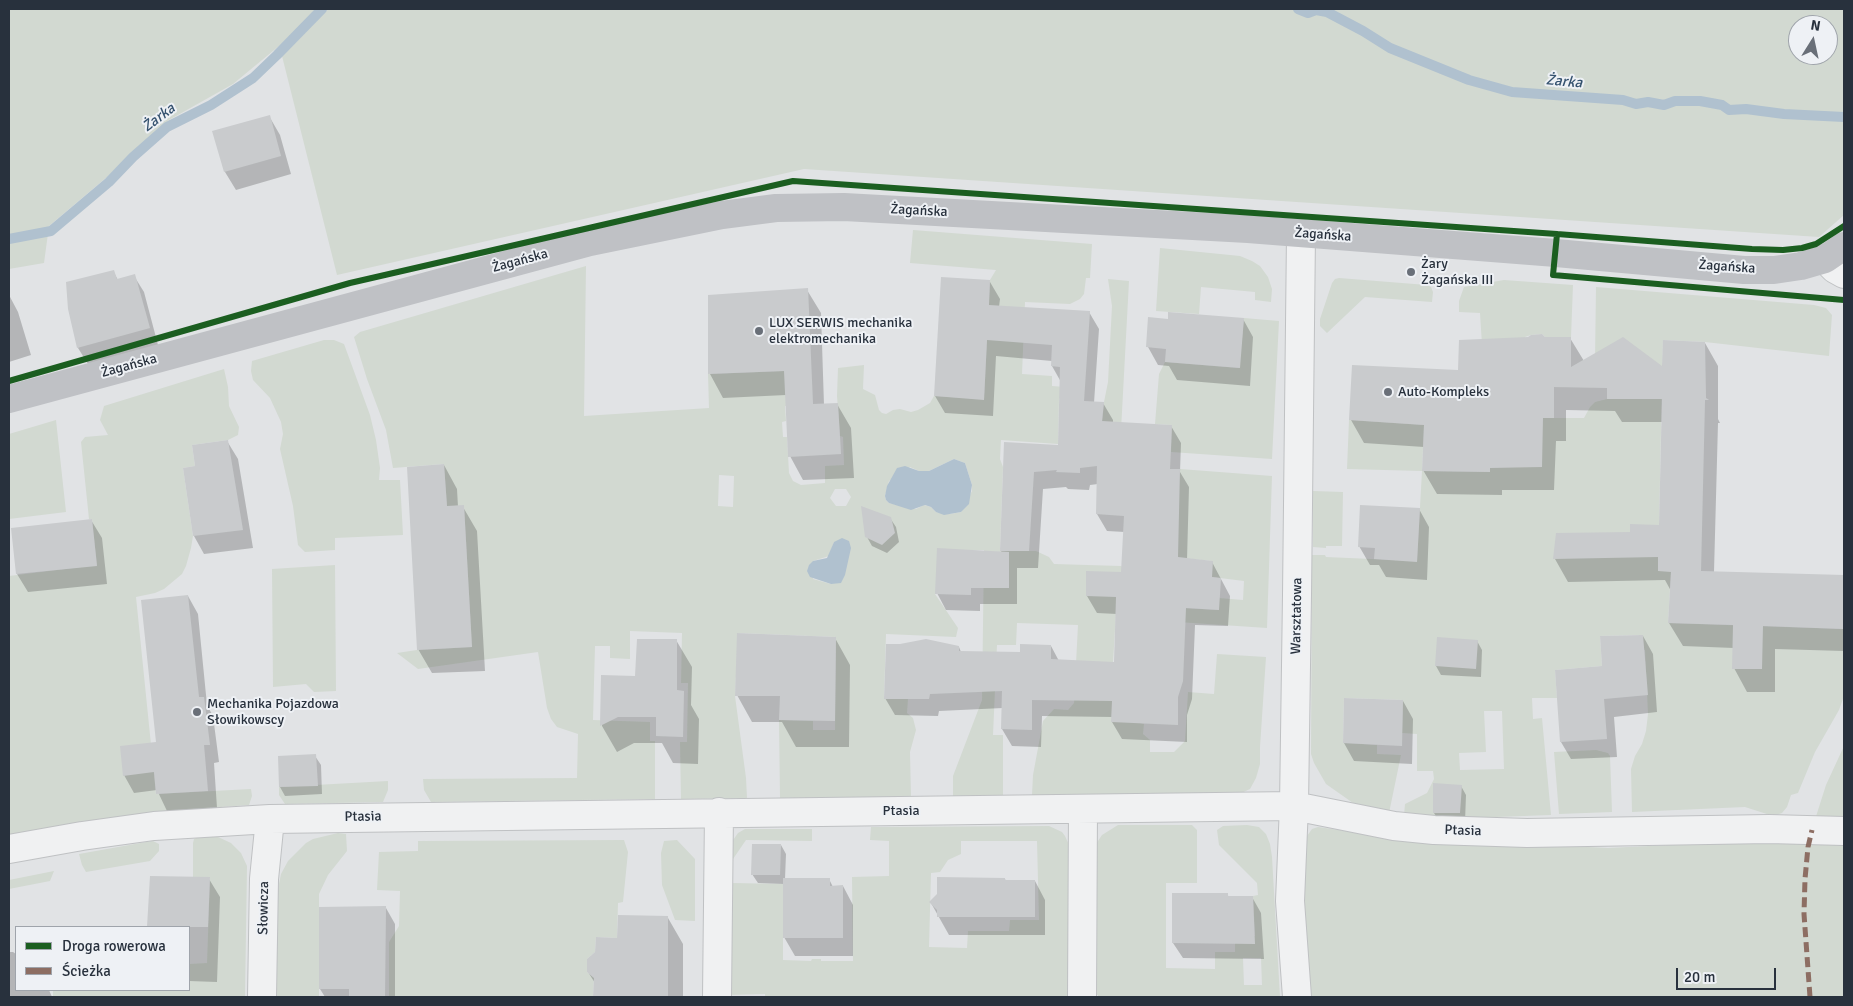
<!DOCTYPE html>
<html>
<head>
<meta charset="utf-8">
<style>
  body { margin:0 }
  #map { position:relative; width:1853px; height:1006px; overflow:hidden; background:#e1e3e5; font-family:Signika,sans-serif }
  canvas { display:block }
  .frame { position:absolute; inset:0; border:10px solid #28313d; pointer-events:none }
  .legend { position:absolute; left:15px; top:926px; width:175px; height:65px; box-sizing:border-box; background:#eef1f5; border:1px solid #9fa4ab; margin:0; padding:6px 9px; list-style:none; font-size:15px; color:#28313d }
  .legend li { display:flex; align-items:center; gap:10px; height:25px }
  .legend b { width:25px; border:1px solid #9fa4ab }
  .north { position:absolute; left:1788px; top:15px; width:50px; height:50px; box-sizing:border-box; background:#eef1f5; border:1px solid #9fa4ab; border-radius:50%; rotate:10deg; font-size:14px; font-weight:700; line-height:20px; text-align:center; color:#28313d }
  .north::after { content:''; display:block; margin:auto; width:18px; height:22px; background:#696f78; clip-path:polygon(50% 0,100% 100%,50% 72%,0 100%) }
  .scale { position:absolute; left:1676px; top:968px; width:100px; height:22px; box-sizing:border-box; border:2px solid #28313d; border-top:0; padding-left:6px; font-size:15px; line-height:18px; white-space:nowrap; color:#28313d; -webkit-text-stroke:4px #eef1f5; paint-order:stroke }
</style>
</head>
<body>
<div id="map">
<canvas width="1853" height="1006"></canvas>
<div class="frame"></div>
<ul class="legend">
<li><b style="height:6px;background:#1b5e20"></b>Droga rowerowa</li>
<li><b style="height:6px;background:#8d6e63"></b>Ścieżka</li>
</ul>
<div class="north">N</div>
<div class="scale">20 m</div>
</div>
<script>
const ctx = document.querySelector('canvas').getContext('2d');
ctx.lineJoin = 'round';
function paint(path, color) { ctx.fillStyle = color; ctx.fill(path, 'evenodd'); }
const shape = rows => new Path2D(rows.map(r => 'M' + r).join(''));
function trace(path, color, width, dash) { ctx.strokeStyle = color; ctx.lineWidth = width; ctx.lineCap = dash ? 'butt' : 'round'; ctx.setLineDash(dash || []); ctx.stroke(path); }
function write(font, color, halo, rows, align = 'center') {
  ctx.font = font + ' Signika,sans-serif'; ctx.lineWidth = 4; ctx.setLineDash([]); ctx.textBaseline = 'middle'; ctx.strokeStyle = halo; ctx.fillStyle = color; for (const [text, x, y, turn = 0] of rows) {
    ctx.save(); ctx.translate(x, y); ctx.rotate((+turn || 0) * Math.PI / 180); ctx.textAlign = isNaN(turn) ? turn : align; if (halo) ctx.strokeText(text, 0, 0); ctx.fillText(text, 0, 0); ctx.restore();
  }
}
paint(shape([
  [9,9,319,9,279,46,233,84,169,120,107,177,49,226,44,263,9,269],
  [328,9,1295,9,1309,15,1316,11,1326,13,1364,33,1388,50,1489,90,1513,95,1534,98,1621,102,1636,106,1648,104,1664,107,1675,102,1700,104,1722,106,1729,112,1746,111,1785,116,1844,119,1844,215,1819,237,804,169,337,275,282,56],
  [1300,9,1844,9,1844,116,1790,113,1746,108,1730,109,1722,104,1701,100,1676,100,1664,103,1648,101,1636,103,1623,99,1535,95,1503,90,1469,79,1391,48,1363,30,1327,11,1316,9,1309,12],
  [1798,25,1828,25,1828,55,1798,55],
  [913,230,1092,244,1090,278,1086,278,1084,294,1080,299,1070,304,1025,302,1022,374,1052,376,1052,386,1078,388,1059,399,1058,444,1001,440,1000,459,1003,467,1000,551,1036,551,1049,557,1054,564,1121,566,1164,607,1218,610,1219,598,1243,600,1244,581,1212,577,1212,561,1172,557,1180,469,1272,476,1267,628,1133,619,1116,612,1112,680,1140,723,1144,724,1143,734,1150,740,1150,752,1174,752,1185,741,1188,692,1214,694,1217,654,1266,657,1260,747,1260,764,1256,778,1250,789,1237,795,1032,795,1033,775,1043,721,1054,709,1068,710,1074,703,1078,625,1017,623,1016,645,997,645,993,735,1003,735,1003,796,953,796,953,776,982,700,984,550,973,550,935,594,958,628,956,637,886,634,884,698,908,699,907,713,913,718,916,730,910,752,911,797,780,798,779,720,813,721,813,730,835,730,836,637,738,633,735,696,746,778,747,798,681,799,680,742,687,742,688,683,681,683,682,633,630,631,630,659,610,658,610,646,595,646,593,720,650,722,650,741,655,741,655,799,431,802,424,790,423,779,577,778,578,734,557,727,551,719,547,708,538,652,418,669,397,653,417,650,472,647,464,506,447,506,444,464,393,468,386,430,367,379,354,337,360,332,586,266,584,416,709,408,708,374,811,370,791,406,785,406,786,421,782,422,783,437,787,437,789,473,793,481,801,485,825,483,825,466,844,465,843,437,840,436,837,396,838,368,864,365,863,389,875,395,879,410,882,413,886,414,893,410,900,409,911,412,918,410,930,403,934,396,984,399,990,280,996,270,910,263],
  [954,459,965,463,972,485,972,491,961,512,950,514,936,512,931,507,924,505,916,509,889,503,886,500,885,496,889,481,910,467,919,471,929,471],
  [719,475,734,476,733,507,718,506],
  [835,489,846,489,851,497,846,506,836,506,830,498],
  [834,542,831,584,813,579,813,561,829,556],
  [1160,248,1240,256,1252,261,1260,266,1268,277,1272,289,1271,302,1255,300,1255,292,1201,287,1199,314,1156,311],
  [1339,278,1427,285,1431,287,1433,292,1432,302,1365,297,1327,333,1320,326,1320,319,1332,283,1335,279],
  [1108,279,1129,281,1120,449,1100,447,1104,402,1108,382,1112,306],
  [1504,280,1573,285,1571,337,1545,337,1542,334,1531,335,1525,337,1554,418,1584,418,1590,407,1595,402,1607,399,1634,399,1595,360,1596,287,1814,305,1826,308,1832,315,1829,356,1705,342,1663,340,1658,571,1671,571,1668,623,1843,629,1844,606,1844,696,1839,710,1815,752,1798,793,1791,795,1787,807,1782,813,1773,816,1745,807,1632,812,1631,769,1635,756,1642,744,1646,731,1648,714,1645,650,1640,649,1639,635,1600,636,1602,666,1555,670,1557,698,1532,698,1533,719,1542,718,1551,815,1441,819,1404,815,1405,804,1427,793,1434,779,1433,771,1417,771,1417,734,1402,733,1403,700,1344,698,1343,743,1377,745,1377,754,1401,755,1389,813,1353,803,1326,784,1314,763,1311,754,1312,555,1325,555,1326,557,1417,561,1422,471,1347,469,1349,420,1424,425,1422,471,1490,472,1480,313,1459,312,1459,301,1464,287],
  [1484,711,1502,711,1504,769,1460,770,1459,753,1486,752],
  [1244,318,1279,321,1272,459,1171,452,1172,425,1155,424,1159,374,1165,362,1239,368],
  [324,340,334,340,344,344,370,415,376,440,380,468,379,480,400,480,403,535,335,538,335,550,305,552,298,545,293,506,280,449,283,434,281,422,270,398,253,380,251,371,252,361],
  [224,369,228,387,229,406,239,427,238,435,228,440,192,445,195,466,183,468,193,536,191,548,186,566,182,574,164,589,155,593,136,597,156,794,251,789,252,796,249,805,178,810,9,836,9,576,97,565,92,519,89,519,81,442,85,437,108,435,100,420,104,406],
  [56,420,66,512,9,519,9,434],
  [1313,491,1343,492,1342,546,1326,546,1326,548,1313,547],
  [335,565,336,691,314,692,306,684,273,687,272,569],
  [1844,746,1844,997,1307,997,1302,843,1312,829,1318,827,1388,837,1608,848,1711,843,1787,844,1812,829,1826,785],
  [1596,750,1608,753,1610,756,1612,812,1559,814,1554,752],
  [388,781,388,790,383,802,285,804,279,795,279,787],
  [1118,825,1192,825,1197,830,1197,883,1166,883,1166,968,1215,969,1215,952,1235,952,1235,937,1255,936,1253,896,1258,895,1257,883,1219,845,1217,830,1223,826,1247,825,1259,827,1266,834,1270,844,1272,857,1280,997,1098,997,1098,995,1089,996,1096,844,1102,835],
  [1243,958,1261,958,1262,985,1244,985],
  [1049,826,1062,832,1065,836,1070,847,1069,997,765,997,765,994,727,995,731,843,738,833,745,829,812,829,812,841,746,840,733,859,733,883,783,884,783,960,811,961,812,959,821,959,821,961,853,961,852,877,889,876,889,841,870,840,871,827],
  [961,841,1037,841,1039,920,1010,920,1009,931,968,931,967,948,929,947,931,873,940,872,948,860,961,854],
  [338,833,346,834,347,851,328,875,319,894,319,997,275,997,277,894,281,874,288,861,306,843,313,839],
  [198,837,218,837,231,843,241,853,247,866,245,997,53,997,53,990,189,990,189,964,207,963,210,878,193,877,193,843,194,839],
  [624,840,628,852,623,902,618,903,617,938,596,937,595,952,587,959,587,972,594,978,593,997,389,997,389,942,399,926,400,891,377,890,379,852,418,851,418,841],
  [677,840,695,859,695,921,675,920,662,885,661,853,664,841],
  [146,842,153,841,159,844,159,851,150,861,86,872,82,865,79,854],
  [54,871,50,881,9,889,9,880]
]), '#d2d9d1');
paint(shape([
  [954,459,965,463,972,485,969,504,961,512,944,515,936,512,931,507,925,505,911,510,889,503,886,500,885,496,887,486,897,468,905,466,919,471,929,471],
  [842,538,849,541,851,548,845,575,841,583,831,584,810,577,807,571,809,565,813,561,827,558,834,542]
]), '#b0c1cf');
paint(shape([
  [269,116,280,135,291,174,236,190,225,172,214,132],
  [113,271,118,280,134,276,144,292,158,345,88,364,78,348],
  [942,279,990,282,1000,299,999,307,1089,312,1099,329,1094,403,1103,403,1113,420,1113,423,1171,426,1181,443,1180,472,1189,487,1187,560,1212,562,1230,596,1228,626,1195,625,1192,699,1187,715,1187,742,1122,739,1112,722,1112,717,1042,716,1041,747,1012,746,1002,729,1003,708,939,711,938,716,895,715,885,698,959,647,961,652,1021,653,1051,646,1059,661,1115,664,1117,614,1097,613,1087,596,1087,572,1122,573,1125,532,1107,531,1097,514,1098,484,1090,485,1089,490,1068,489,1066,487,1043,489,1038,568,1017,568,1017,604,980,604,980,611,946,610,937,593,1002,553,1001,551,1005,444,1059,446,1061,382,1052,366,1052,361,996,356,993,416,945,413,935,396],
  [807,290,821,313,824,405,837,404,851,428,854,478,803,480,790,456,786,395,723,398,710,374],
  [9,295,18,312,31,355,9,362],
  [1150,319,1243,319,1253,337,1250,386,1177,380,1169,366,1158,365,1148,347],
  [1545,338,1570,338,1584,361,1664,369,1705,343,1718,366,1718,419,1720,423,1718,423,1714,572,1844,576,1844,651,1775,649,1775,692,1747,692,1734,668,1734,648,1683,646,1669,623,1671,591,1665,580,1568,582,1555,559,1557,535,1631,533,1660,526,1662,422,1622,422,1615,411,1566,410,1566,441,1556,441,1554,490,1502,490,1502,495,1437,494,1423,470,1424,447,1364,443,1351,420,1459,372],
  [227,441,238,459,253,548,204,554,194,536,197,467],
  [444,465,457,489,458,507,463,507,477,531,485,671,432,673,418,649],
  [1419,509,1429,527,1427,580,1386,577,1379,565,1370,565,1359,546],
  [890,518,896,527,899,542,887,553,872,546,867,537],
  [91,520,102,538,107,584,28,592,17,574,12,529],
  [188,596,198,614,207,705,213,716,219,762,214,763,217,808,167,811,157,790,134,793,124,775,158,743],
  [1643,636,1653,654,1657,712,1614,717,1617,757,1571,759,1561,742,1603,667],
  [835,638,850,665,849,747,796,747,782,722,752,722,737,695],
  [676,640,692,667,691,705,699,719,698,764,673,763,662,743,634,743,617,752,602,726,602,677,637,678],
  [1477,641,1482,650,1481,677,1441,675,1436,666],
  [1345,699,1403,701,1413,719,1412,764,1354,761,1344,743],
  [315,756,321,765,322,794,285,796,280,787],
  [1461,786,1466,795,1465,822,1439,821,1434,813],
  [781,845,786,854,785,879,829,879,833,887,843,886,853,905,853,956,795,956,784,937,784,884,758,883,752,874],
  [151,878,209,879,220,897,217,982,189,981,189,927,149,927],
  [1005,879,1006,881,1035,881,1045,900,1045,935,949,935,931,903],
  [1227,894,1229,897,1252,897,1261,913,1264,959,1183,958,1173,943],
  [386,908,395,924,395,997,325,997,320,989],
  [668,918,683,944,683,997,595,997,595,983,588,972,618,939],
  [9,952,13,952,16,954,16,990,49,990,52,997,9,997]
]), '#0003');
trace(shape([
  [1298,9,1308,13,1316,10,1327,12,1363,31,1390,48,1469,80,1512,92,1623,100,1636,104,1648,102,1664,105,1675,101,1700,101,1722,105,1729,110,1746,109,1784,114,1844,117],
  [9,239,51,231,109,182,133,157,167,127,211,105,253,78,277,55,322,9]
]), '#b0c1cf', 10);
paint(shape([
  [270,115,281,156,224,172,212,131],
  [114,270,117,279,135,274,150,328,77,348,68,309,66,282],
  [941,277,990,280,989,305,1090,311,1084,401,1104,402,1102,421,1172,425,1170,469,1180,469,1178,557,1213,561,1212,577,1221,578,1219,610,1186,608,1183,681,1178,697,1178,725,1111,722,1112,701,1032,700,1032,730,1001,729,1002,691,930,694,929,699,884,699,886,644,900,644,926,639,959,646,959,651,1020,652,1020,644,1051,645,1051,659,1114,662,1116,597,1086,596,1086,571,1121,572,1124,516,1096,514,1097,466,1080,468,1080,473,1056,472,1057,470,1034,472,1029,551,1000,551,1004,442,1058,445,1060,367,1051,366,1052,345,987,340,984,400,934,396],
  [808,288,813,404,838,403,841,454,788,457,784,371,708,374,708,295],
  [1168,312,1244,318,1240,368,1165,362,1166,349,1146,347,1148,317,1168,319],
  [1542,334,1545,337,1571,337,1571,367,1623,337,1662,366,1663,340,1705,342,1706,398,1709,400,1705,400,1701,571,1844,575,1843,629,1763,626,1762,669,1732,669,1733,625,1668,623,1671,572,1658,571,1658,557,1553,559,1556,533,1630,532,1630,524,1659,525,1662,399,1607,399,1607,388,1554,387,1554,418,1543,418,1542,467,1490,468,1490,472,1422,471,1424,425,1349,420,1352,365,1458,370,1459,340,1528,337,1531,335],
  [228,440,243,530,193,536,183,468,195,466,192,445],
  [444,464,447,506,464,505,472,647,417,650,407,467],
  [1360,505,1420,508,1417,562,1374,559,1375,548,1358,547],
  [861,506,891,517,895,533,882,545,865,537],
  [92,519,97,566,16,574,11,528],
  [937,548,1009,552,1009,588,971,588,971,595,935,594],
  [188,595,199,697,204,697,210,745,204,745,208,791,156,794,154,772,123,776,120,746,156,742,141,600],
  [737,633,836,637,835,721,779,720,780,696,735,696],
  [1643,635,1648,695,1604,699,1607,739,1560,742,1555,670,1602,666,1600,636],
  [1437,637,1478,640,1476,669,1435,666],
  [637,639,677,639,677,690,684,691,683,737,656,736,656,717,618,717,600,726,601,675,635,676],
  [1344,698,1403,700,1402,746,1343,743],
  [316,754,318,786,279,787,278,756],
  [1433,783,1462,785,1460,813,1433,813],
  [752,844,781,844,780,875,751,875],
  [150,876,210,877,208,927,147,927],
  [937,877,1005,878,1005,880,1035,880,1035,917,937,917,937,910,929,902,937,894],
  [783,878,830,878,830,886,843,885,843,938,783,938],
  [1172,893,1228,893,1228,896,1253,896,1255,944,1172,943],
  [386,906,385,996,349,996,349,989,319,989,319,907],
  [618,915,668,916,668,997,593,997,594,978,587,972,587,959,595,952,596,937,617,938]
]), '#c9cbcd');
const street = shape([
  [1825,259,1835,269,1844,274],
  [9,849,82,836,154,826,270,819,1294,806,1394,826,1434,830,1527,833,1769,829,1844,831],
  [262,997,264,879,270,819],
  [717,997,719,812],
  [1082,997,1083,809],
  [1297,997,1290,901,1294,806,1297,595,1301,234]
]);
trace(street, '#bfc1c3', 30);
trace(street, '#f0f1f2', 28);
trace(shape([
  [9,399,590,242,722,215,776,208,844,207,1248,229,1556,253,1744,270,1774,270,1801,266,1825,259,1844,246]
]), '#bfc1c5', 28);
trace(shape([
  [1810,997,1804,914,1805,879,1808,847,1812,830]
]), '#8d6e63', 5, [10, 5]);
trace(shape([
  [1557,234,1553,275,1844,300],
  [9,381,350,283,793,181,1557,234,1752,249,1783,250,1802,248,1816,244,1844,226]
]), '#1b5e20', 6);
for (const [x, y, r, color] of [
  [1411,272,5,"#696f78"],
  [759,331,5,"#696f78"],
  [1388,392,5,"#696f78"],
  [197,712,5,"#696f78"]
]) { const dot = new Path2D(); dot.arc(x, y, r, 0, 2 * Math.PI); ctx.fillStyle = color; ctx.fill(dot); trace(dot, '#eef1f5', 2); }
write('14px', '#28313d', '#eef1f5', [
  ["Żagańska",919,211,3],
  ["Żagańska",1323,235,4],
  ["Żagańska",520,261,-15],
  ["Żagańska",1727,267,4],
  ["Żagańska",129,366,-15],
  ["Warsztatowa",1297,616,-89],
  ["Ptasia",901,811],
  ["Ptasia",363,817,-1],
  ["Ptasia",1463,831,2],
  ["Słowicza",264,908,-89]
]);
write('14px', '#28313d', '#eef1f5', [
  ["Żary",1421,264],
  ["Żagańska III",1421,280],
  ["LUX SERWIS mechanika",769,323],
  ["elektromechanika",769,339],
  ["Auto-Kompleks",1398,392],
  ["Mechanika Pojazdowa",207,704],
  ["Słowikowscy",207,720]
], 'left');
write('italic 15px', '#35526f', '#eef1f5', [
  ["Żarka",1564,82,5],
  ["Żarka",159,118,-37]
]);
</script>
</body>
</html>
